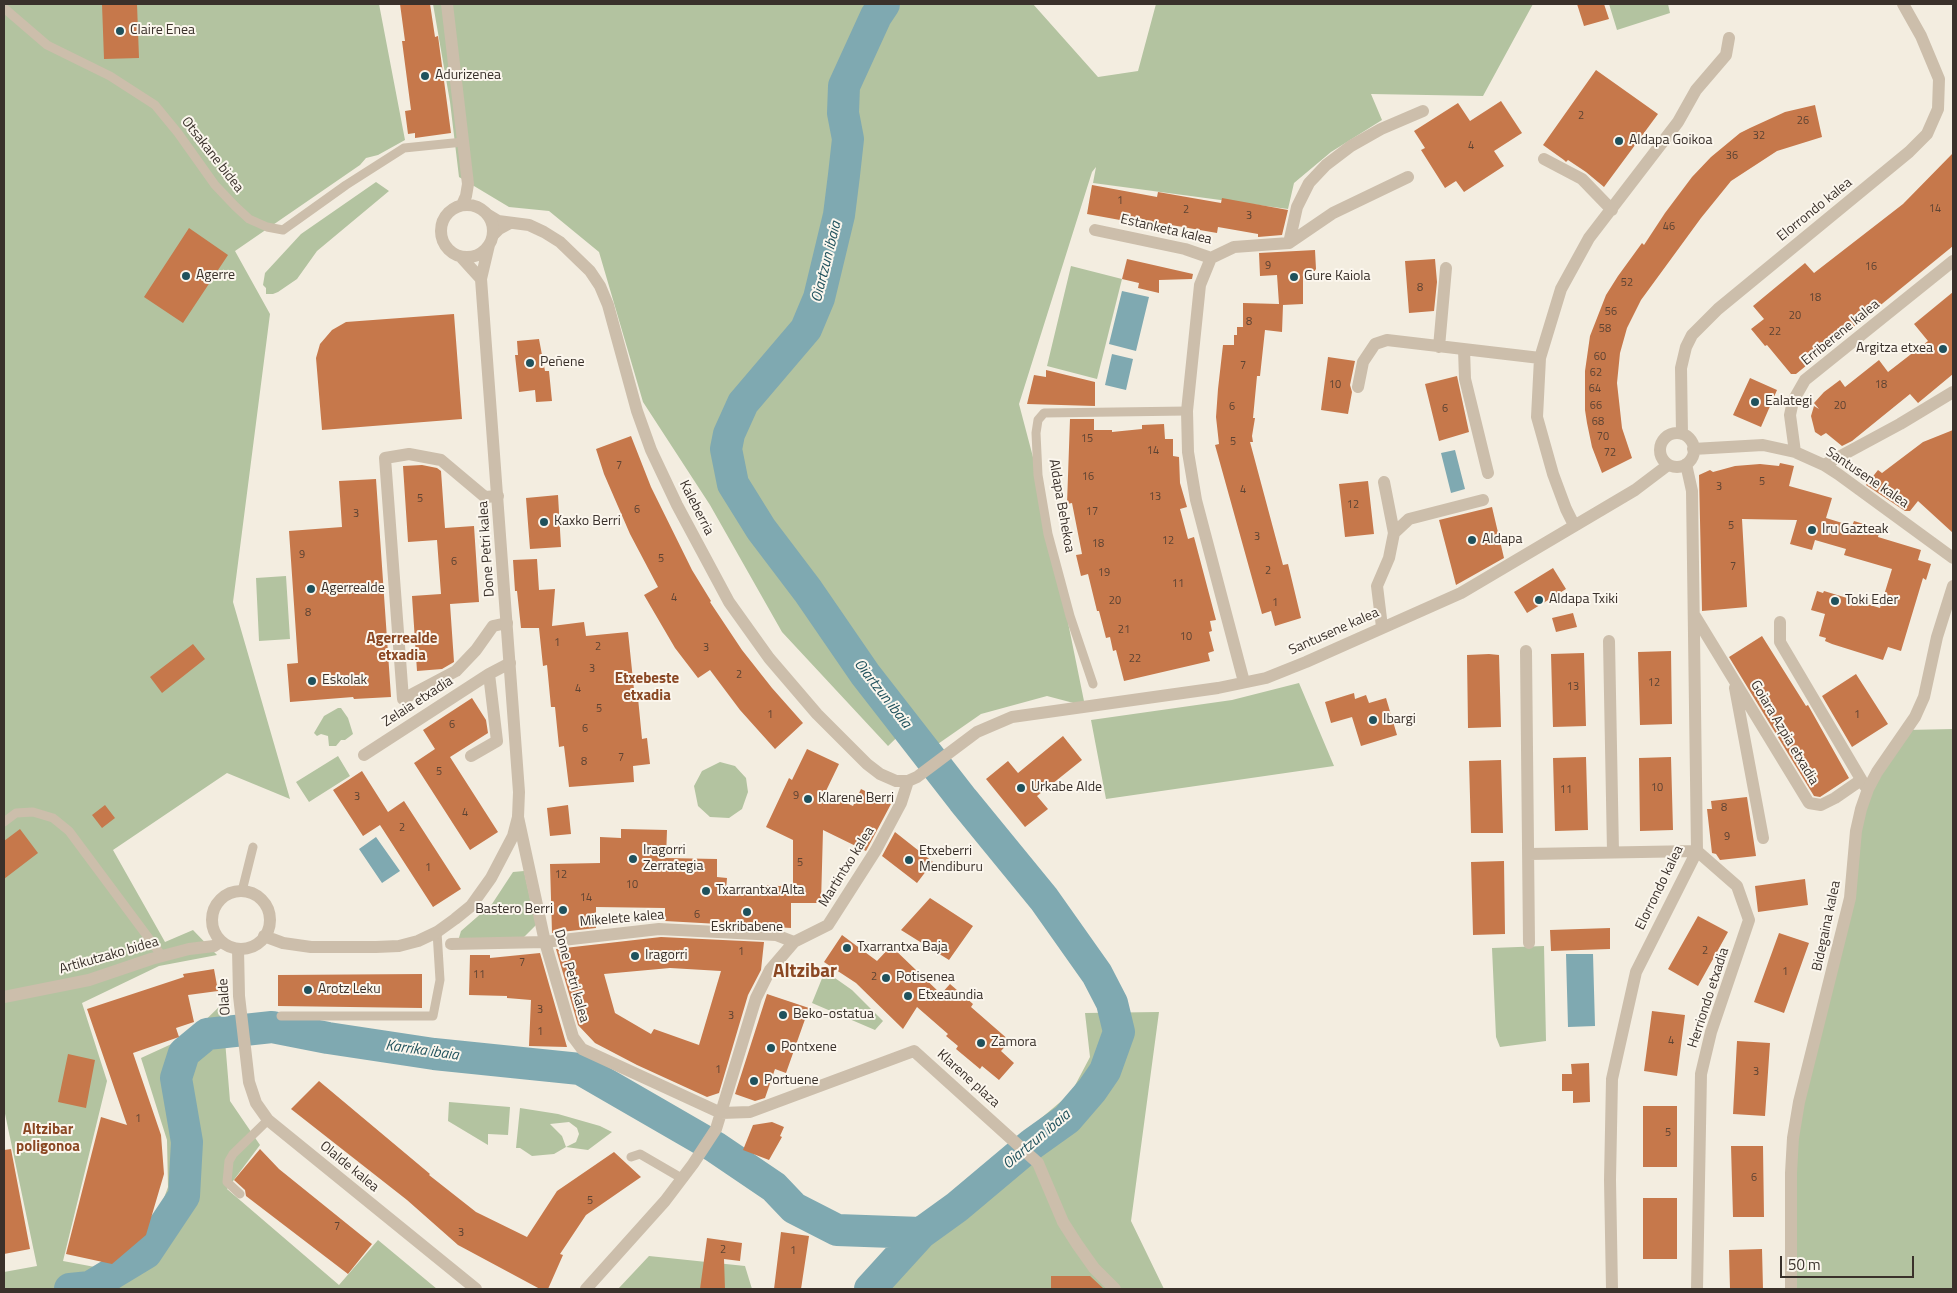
<!DOCTYPE html>
<html>
<head>
<meta charset="utf-8">
<style>
  body { margin:0 }
  #map { position:relative; width:1957px; height:1293px; overflow:hidden; background:#f3ede0; font-family:"Titillium Web",sans-serif }
  canvas { display:block }
  .frame { position:absolute; inset:0; border:5px solid #3a312b; pointer-events:none }
  .scale { position:absolute; left:1780px; top:1256px; width:134px; height:22px; box-sizing:border-box; border:2px solid #3a312b; border-top:0; padding-left:6px; font-size:15px; line-height:18px; white-space:nowrap; color:#3a312b; -webkit-text-stroke:4px #fbf6ed; paint-order:stroke }
</style>
</head>
<body>
<div id="map">
<canvas width="1957" height="1293"></canvas>
<div class="frame"></div>
<div class="scale">50 m</div>
</div>
<script>
const ctx = document.querySelector('canvas').getContext('2d');
ctx.lineJoin = 'round';
function paint(path, color) { ctx.fillStyle = color; ctx.fill(path, 'evenodd'); }
const shape = rows => new Path2D(rows.map(r => 'M' + r).join(''));
function trace(path, color, width, dash) { ctx.strokeStyle = color; ctx.lineWidth = width; ctx.lineCap = dash ? 'butt' : 'round'; ctx.setLineDash(dash || []); ctx.stroke(path); }
function write(font, color, halo, rows, align = 'center') {
  ctx.font = font + ' "Titillium Web",sans-serif'; ctx.lineWidth = 4; ctx.setLineDash([]); ctx.textBaseline = 'middle'; ctx.strokeStyle = halo; ctx.fillStyle = color; for (const [text, x, y, turn = 0] of rows) {
    ctx.save(); ctx.translate(x, y); ctx.rotate((+turn || 0) * Math.PI / 180); ctx.textAlign = isNaN(turn) ? turn : align; if (halo) ctx.strokeText(text, 0, 0); ctx.fillText(text, 0, 0); ctx.restore();
  }
}
paint(shape([
  [4,4,379,4,405,140,378,155,366,158,360,165,235,251,270,314,233,602,290,799,227,773,113,850,165,942,193,930,217,955,159,966,82,1003,107,1081,63,1261,111,1270,148,1242,168,1187,167,1140,141,1058,189,1036,222,1004,230,1101,260,1145,227,1189,339,1285,378,1240,437,1289,4,1289,4,1272,37,1266,4,1109],
  [433,4,1033,4,1098,77,1138,71,1156,4,1533,4,1483,96,1371,94,1382,120,1331,152,1294,183,1288,209,1093,183,1096,167,1092,172,1019,404,1039,480,1085,706,1047,696,981,714,935,746,915,720,888,746,782,632,710,505,643,402,599,252,549,211,509,207,459,177,450,102],
  [1609,4,1668,4,1670,13,1617,30],
  [376,182,389,191,317,251,297,279,278,292,273,294,266,294,266,288,263,285,265,273,301,234],
  [1071,266,1122,279,1097,379,1047,366],
  [286,576,290,639,259,641,256,578],
  [1299,683,1334,766,1106,799,1091,720,1232,700],
  [338,708,341,708,348,718,353,734,345,740,341,740,336,746,329,746,328,736,321,734,317,736,314,733,324,716],
  [1953,729,1953,1289,1791,1289,1799,1102,1845,923,1861,809,1907,730],
  [338,756,350,776,309,802,296,782],
  [720,762,735,766,746,778,748,792,742,809,729,818,710,817,698,806,694,786,702,771],
  [524,871,536,925,524,937,458,941,461,931,492,904,513,872],
  [1544,946,1546,1041,1500,1047,1496,1037,1492,948],
  [825,971,852,990,883,1021,875,1030,812,1003],
  [1159,1012,1131,1221,1164,1289,854,1289,888,1247,1071,1093,1090,1057,1085,1013],
  [449,1102,510,1107,508,1135,488,1134,488,1145,448,1121],
  [520,1108,558,1114,600,1126,612,1132,588,1150,566,1147,554,1154,532,1156,520,1148,516,1148],
  [569,1122,577,1128,579,1134,576,1142,566,1147,562,1136,550,1124],
  [649,1256,745,1266,752,1289,618,1289]
]), '#b3c3a0');
paint(shape([
  [1122,291,1149,297,1136,351,1109,344],
  [1112,354,1133,359,1126,390,1105,385],
  [1455,450,1465,489,1451,493,1441,453],
  [376,837,400,871,382,883,359,849],
  [1566,954,1593,954,1595,1026,1568,1027]
]), '#7fa9b1');
trace(shape([
  [70,1289,90,1287,146,1253,184,1196,187,1142,176,1078,184,1053,207,1034,272,1027,328,1038,434,1054,580,1069,715,1147,774,1187,794,1208,837,1230,921,1233],
  [870,1289,921,1233,957,1207,1032,1144,1067,1119,1092,1090,1105,1071,1119,1032,1112,1003,1097,974,1044,899,963,800,865,674,808,591,761,529,733,484,726,449,729,434,743,403,806,329,819,298,839,215,844,175,848,139,843,113,844,86,876,16,884,4]
]), '#7fa9b1', 32);
paint(shape([
  [102,4,137,4,139,58,104,59],
  [400,4,430,4,435,37,438,36,451,133,415,138,415,133,408,134,405,111,411,110,402,41,405,41],
  [1577,4,1604,4,1609,19,1584,26],
  [1596,70,1658,114,1604,187,1586,172,1568,160,1566,162,1564,160,1543,145],
  [1501,101,1522,133,1494,151,1504,166,1464,192,1456,181,1445,188,1421,150,1425,148,1414,131,1458,103,1470,121],
  [1815,105,1822,137,1777,151,1731,181,1701,218,1641,300,1627,328,1620,353,1617,383,1622,428,1632,458,1602,473,1592,447,1587,423,1585,410,1585,371,1590,336,1606,295,1618,276,1642,243,1644,245,1665,213,1692,177,1711,157,1740,133,1750,128,1785,112],
  [1953,153,1953,246,1796,374,1791,374,1767,345,1765,346,1751,329,1764,319,1753,306,1805,263,1814,273,1903,204],
  [1092,185,1157,197,1158,192,1221,203,1222,198,1288,210,1282,235,1258,237,1258,234,1218,227,1217,233,1154,222,1153,226,1087,214],
  [189,228,228,255,183,323,144,297],
  [1315,250,1316,269,1310,278,1303,278,1303,304,1283,305,1282,332,1265,330,1260,376,1257,376,1253,418,1255,418,1252,436,1253,442,1250,442,1283,565,1288,564,1301,618,1275,626,1271,611,1262,614,1215,445,1219,444,1216,417,1218,389,1223,345,1234,345,1234,335,1237,335,1237,327,1243,327,1243,303,1279,304,1277,275,1260,276,1259,253],
  [1127,259,1193,274,1192,279,1159,280,1159,293,1138,288,1139,283,1122,279],
  [1435,259,1437,282,1434,311,1409,313,1405,261],
  [1953,292,1953,374,1918,403,1910,394,1852,441,1842,446,1826,433,1821,436,1815,432,1811,416,1814,406,1819,409,1814,403,1824,392,1840,380,1845,387,1879,360,1888,372,1928,341,1914,324],
  [454,314,462,419,322,430,316,358,320,344,332,330,346,322],
  [539,339,545,371,549,371,552,401,536,402,535,390,519,392,515,355,518,355,517,341],
  [1328,357,1355,361,1350,385,1352,392,1348,414,1321,410],
  [1046,370,1095,382,1095,406,1027,404,1034,375,1046,377],
  [1457,376,1469,432,1439,441,1425,384],
  [1750,378,1777,390,1761,427,1733,415],
  [1070,419,1094,419,1094,430,1112,430,1112,432,1142,429,1142,425,1164,424,1165,439,1173,439,1173,456,1179,457,1180,483,1187,507,1180,509,1188,539,1194,537,1216,620,1210,621,1212,631,1209,632,1214,651,1208,653,1210,661,1124,681,1116,650,1113,651,1110,637,1106,638,1099,611,1097,611,1088,574,1081,576,1076,555,1082,554,1072,503,1067,504],
  [1953,430,1953,533,1918,501,1910,511,1905,511,1866,485,1878,470,1882,473,1923,442],
  [631,436,651,487,692,570,711,601,710,602,742,650,772,688,803,723,775,749,740,710,710,670,698,678,675,648,644,595,658,587,630,534,604,474,596,449],
  [1780,463,1794,466,1789,486,1832,498,1826,518,1852,526,1854,521,1880,529,1878,537,1921,550,1918,560,1931,564,1926,580,1923,578,1901,651,1888,647,1883,660,1832,644,1825,641,1826,638,1819,636,1825,614,1811,610,1817,591,1823,593,1824,591,1880,608,1892,569,1844,555,1846,549,1815,540,1812,550,1790,544,1797,520,1742,519,1747,607,1702,611,1699,475,1710,470,1713,472,1735,466,1760,464,1779,466],
  [422,465,437,468,441,471,445,528,474,526,479,602,450,604,454,662,442,669,417,671,412,596,441,594,437,540,408,542,403,466],
  [376,479,391,697,354,699,353,697,290,702,287,664,298,663,289,531,342,527,339,481],
  [1368,481,1374,534,1345,537,1339,484],
  [558,495,561,547,530,549,526,498],
  [1492,507,1504,558,1456,585,1439,520],
  [537,559,539,590,555,589,552,626,584,622,586,636,628,632,635,699,638,698,642,739,647,738,650,764,633,766,634,782,569,787,564,746,559,747,555,707,551,707,547,665,543,666,539,628,521,628,517,591,515,591,513,560],
  [1553,568,1566,589,1527,613,1514,592],
  [1573,613,1577,627,1556,632,1552,618],
  [1762,636,1806,706,1808,705,1849,778,1820,797,1814,796,1729,657],
  [193,644,205,659,162,693,150,677],
  [1671,651,1672,724,1640,725,1638,652],
  [1584,653,1586,726,1553,727,1551,654],
  [1489,654,1499,655,1501,727,1468,728,1467,655],
  [1856,674,1888,724,1852,747,1822,696],
  [1354,693,1355,699,1366,695,1369,703,1386,698,1397,735,1361,746,1352,717,1331,723,1325,702],
  [472,698,486,720,488,733,450,757,498,832,470,850,414,763,435,749,423,730],
  [1063,736,1082,760,1037,796,1048,809,1025,827,986,779,1008,761,1018,773],
  [807,749,839,764,825,793,853,806,861,789,891,804,866,851,823,830,821,903,791,903,791,928,665,921,665,908,596,907,596,928,552,933,550,864,600,863,600,837,621,838,621,829,667,830,666,858,717,859,717,877,727,878,726,890,765,890,765,885,793,887,793,840,766,827,789,778,792,780],
  [1586,757,1588,830,1555,831,1553,758],
  [1671,757,1673,830,1640,831,1639,758],
  [1501,760,1503,833,1471,833,1469,761],
  [362,771,388,812,404,801,461,889,433,907,380,825,363,836,333,790],
  [1747,797,1756,856,1720,860,1716,854,1712,853,1707,809,1712,809,1711,801],
  [105,805,115,818,102,828,92,815],
  [568,805,571,834,550,836,547,808],
  [20,829,38,853,4,879,4,841],
  [895,832,933,862,917,883,882,856],
  [1504,861,1505,934,1473,935,1471,862],
  [1805,879,1808,905,1758,912,1755,886],
  [930,898,973,926,949,960,901,930],
  [1698,916,1728,932,1698,986,1668,969],
  [1610,928,1610,949,1551,951,1550,930],
  [1779,933,1809,943,1784,1013,1754,1002],
  [842,935,877,961,891,946,941,994,950,984,973,1004,971,1007,1010,1041,1001,1051,1014,1063,999,1080,982,1066,980,1069,956,1049,958,1046,946,1036,948,1034,917,1007,903,1029,856,983,824,962],
  [661,937,764,942,761,970,748,995,719,1093,707,1097,637,1065,595,1043,578,1025,556,949],
  [670,968,721,971,699,1045,654,1029,651,1034,615,1013,604,974],
  [540,953,563,1033,567,1047,529,1046,531,1000,507,998,507,996,469,995,470,955,490,955,490,958],
  [214,969,218,991,188,995,194,1022,176,1028,179,1037,133,1053,161,1135,164,1174,146,1235,112,1264,66,1254,101,1117,127,1125,87,1009,184,977,183,974],
  [422,974,422,1008,278,1006,278,975],
  [767,994,809,1008,786,1073,775,1069,765,1098,755,1101,735,1094],
  [1652,1011,1685,1015,1677,1076,1644,1071],
  [1737,1041,1770,1043,1765,1116,1733,1114],
  [68,1054,95,1060,86,1108,58,1102],
  [1589,1063,1590,1102,1573,1103,1573,1091,1562,1091,1562,1074,1572,1074,1571,1064],
  [319,1081,430,1174,429,1175,476,1212,527,1237,557,1191,614,1152,641,1177,586,1215,560,1254,563,1255,548,1289,540,1289,458,1245,407,1200,291,1109],
  [1643,1106,1677,1106,1677,1167,1643,1167],
  [772,1122,784,1127,780,1136,782,1137,769,1160,743,1150,753,1125],
  [1731,1146,1763,1146,1764,1217,1733,1217],
  [11,1149,30,1249,4,1254,4,1150],
  [260,1149,279,1169,372,1244,348,1274,246,1196,245,1190,234,1180],
  [1643,1198,1677,1198,1677,1259,1643,1259],
  [781,1232,809,1236,801,1289,774,1289],
  [707,1238,742,1243,740,1261,724,1259,725,1289,700,1289],
  [1762,1249,1763,1289,1730,1289,1729,1250],
  [1051,1276,1090,1276,1104,1289,1051,1289]
]), '#c6784b');
trace(shape([
  [4,8,47,45,110,76,155,105,178,133,215,185,235,206,249,219,267,227,283,230,346,185,404,148,463,142],
  [1093,684,1070,616,1048,534,1038,475,1036,433,1038,420,1044,413,1187,411],
  [4,822,16,813,33,812,53,818,69,831,162,956],
  [242,891,253,847],
  [281,1016,433,1016,440,980,437,932],
  [631,1157,640,1154,683,1179],
  [240,1194,227,1182,229,1161,233,1154,268,1120]
]), '#ccbeab', 9);
trace(shape([
  [1544,159,1582,179,1612,210],
  [488,215,498,221,529,225,544,232,560,242,590,271,600,286,608,305,637,411,651,450,677,505,729,602,769,658,817,714,867,764,880,774,896,781,908,781,917,777,977,732,1012,717,1218,688,1266,678,1306,662,1461,593,1635,490,1668,465],
  [1095,230,1185,249,1211,258,1234,247,1289,243,1333,213,1408,177],
  [493,235,499,229,510,223],
  [1289,243,1297,207,1309,183,1326,165,1351,146,1381,129,1423,111],
  [1211,258,1200,285,1187,411,1188,452,1196,500,1244,682],
  [1439,347,1446,268],
  [1464,349,1465,379,1488,473],
  [1358,387,1363,362,1375,344,1387,340,1540,358],
  '1660 450a17 17 0 1 1 34 0a17 17 0 1 1-34 0Z',
  [1682,434,1681,368,1686,347,1692,335,1718,309,1909,152,1927,134,1938,109,1939,79,1921,36,1903,4],
  [1693,449,1763,445,1795,452,1824,465,1838,474,1953,558],
  [1795,452,1790,415,1793,401,1805,380,1953,261],
  [1824,465,1900,424,1953,392],
  [498,496,485,497,441,460,409,454,385,458,403,699,456,671,476,650,493,626,507,623],
  [1574,525,1566,509,1553,474,1537,417,1540,358,1561,289,1589,238,1678,122,1696,90,1726,55,1729,38],
  [1394,533,1409,519,1483,500],
  [1695,616,1809,803,1821,805,1835,798,1861,780],
  [1780,622,1780,642,1865,786],
  [1382,627,1377,586,1389,558,1394,533,1384,482],
  [1609,641,1613,852],
  [1526,651,1529,943],
  [1735,688,1763,838],
  [364,755,489,674,510,663],
  [471,756,497,741,489,674],
  [518,817,545,942,573,1037,582,1049,721,1113,750,1112,914,1051,1038,1163,1063,1222,1077,1244,1094,1268,1115,1289],
  [1529,854,1697,851,1737,886,1749,920,1711,1032,1701,1074,1697,1289],
  [451,944,545,942,659,929,776,935,794,942],
  [238,949,239,996,249,1082,256,1103,268,1120,476,1289],
  [586,1289,665,1201,693,1164,716,1129,756,998,770,970,794,942,828,925,876,850,901,803,908,781],
  [1612,1289,1610,1180,1612,1079,1636,972,1697,851,1692,491,1686,464]
]), '#ccbeab', 12);
trace(shape([
  [447,4,468,184,466,196,462,205],
  '441 231a26 26 0 1 1 52 0a26 26 0 1 1-52 0Z',
  [461,257,481,279],
  '212 920a29 29 0 1 1 58 0a29 29 0 1 1-58 0Z',
  [264,936,283,943,311,947,376,947,399,946,418,941,437,932,455,919,471,906,491,878,513,836,518,817,519,792,481,279,489,245],
  [4,997,89,980,151,959,189,949,214,946,221,941],
  [1791,1289,1791,1173,1793,1138,1799,1102,1850,898,1856,831,1861,809,1868,789,1877,772,1915,717,1924,697,1937,637,1953,586]
]), '#ccbeab', 12);
for (const [x, y, r, color] of [
  [120,31,5,"#1f515c"],
  [425,76,5,"#1f515c"],
  [1619,141,5,"#1f515c"],
  [186,276,5,"#1f515c"],
  [1294,277,5,"#1f515c"],
  [1943,349,5,"#1f515c"],
  [530,363,5,"#1f515c"],
  [1755,402,5,"#1f515c"],
  [544,522,5,"#1f515c"],
  [1812,530,5,"#1f515c"],
  [1472,540,5,"#1f515c"],
  [311,589,5,"#1f515c"],
  [1539,600,5,"#1f515c"],
  [1835,601,5,"#1f515c"],
  [312,681,5,"#1f515c"],
  [1373,720,5,"#1f515c"],
  [1021,788,5,"#1f515c"],
  [808,799,5,"#1f515c"],
  [633,859,5,"#1f515c"],
  [909,860,5,"#1f515c"],
  [706,891,5,"#1f515c"],
  [563,910,5,"#1f515c"],
  [747,912,5,"#1f515c"],
  [847,948,5,"#1f515c"],
  [635,956,5,"#1f515c"],
  [886,978,5,"#1f515c"],
  [308,990,5,"#1f515c"],
  [908,996,5,"#1f515c"],
  [783,1015,5,"#1f515c"],
  [981,1043,5,"#1f515c"],
  [771,1048,5,"#1f515c"],
  [754,1081,5,"#1f515c"]
]) { const dot = new Path2D(); dot.arc(x, y, r, 0, 2 * Math.PI); ctx.fillStyle = color; ctx.fill(dot); trace(dot, '#fbf6ed', 2); }
write('11px', '#5d4333', null, [
  ["2",1581,116],
  ["26",1803,121],
  ["32",1759,136],
  ["4",1471,146],
  ["36",1732,156],
  ["1",1120,201],
  ["14",1935,209],
  ["2",1186,210],
  ["3",1249,216],
  ["46",1669,227],
  ["9",1268,266],
  ["16",1871,267],
  ["52",1627,283],
  ["8",1420,288],
  ["18",1815,298],
  ["56",1611,312],
  ["20",1795,316],
  ["8",1249,322],
  ["58",1605,329],
  ["22",1775,332],
  ["60",1600,357],
  ["7",1243,366],
  ["62",1596,373],
  ["10",1335,385],
  ["18",1881,385],
  ["64",1595,389],
  ["66",1596,406],
  ["20",1840,406],
  ["6",1232,407],
  ["6",1445,409],
  ["68",1598,422],
  ["70",1603,437],
  ["15",1087,439],
  ["5",1233,442],
  ["14",1153,451],
  ["72",1610,453],
  ["7",619,466],
  ["16",1088,477],
  ["5",1762,482],
  ["3",1719,487],
  ["4",1243,490],
  ["13",1155,497],
  ["5",420,499],
  ["12",1353,505],
  ["6",637,510],
  ["17",1092,512],
  ["3",356,514],
  ["5",1731,526],
  ["3",1257,537],
  ["12",1168,541],
  ["18",1098,544],
  ["9",302,555],
  ["5",661,559],
  ["6",454,562],
  ["7",1733,567],
  ["2",1268,571],
  ["19",1104,573],
  ["11",1178,584],
  ["4",674,598],
  ["20",1115,601],
  ["1",1275,603],
  ["8",308,613],
  ["21",1124,630],
  ["10",1186,637],
  ["1",557,643],
  ["2",598,647],
  ["3",706,648],
  ["22",1135,659],
  ["3",592,669],
  ["2",739,675],
  ["12",1654,683],
  ["13",1573,687],
  ["4",578,689],
  ["5",599,709],
  ["1",770,715],
  ["1",1857,715],
  ["6",452,725],
  ["6",585,729],
  ["7",621,758],
  ["8",584,762],
  ["5",439,772],
  ["10",1657,788],
  ["11",1566,790],
  ["9",796,796],
  ["3",357,797],
  ["8",1724,808],
  ["4",465,813],
  ["2",402,828],
  ["9",1727,837],
  ["5",800,863],
  ["1",428,868],
  ["12",561,875],
  ["10",632,885],
  ["14",586,898],
  ["6",697,915],
  ["2",1705,951],
  ["1",741,952],
  ["7",522,963],
  ["1",1785,972],
  ["11",479,975],
  ["2",874,977],
  ["3",540,1010],
  ["3",731,1016],
  ["1",540,1032],
  ["4",1671,1041],
  ["1",718,1070],
  ["3",1756,1072],
  ["1",138,1119],
  ["5",1668,1133],
  ["6",1754,1178],
  ["5",590,1201],
  ["7",337,1227],
  ["3",461,1233],
  ["2",723,1250],
  ["1",793,1251]
]);
write('14px', '#3a312b', '#fbf6ed', [
  ["Claire Enea",130,31],
  ["Adurizenea",435,76],
  ["Aldapa Goikoa",1629,141],
  ["Agerre",196,276],
  ["Gure Kaiola",1304,277],
  ["Argitza etxea",1933,349,"right"],
  ["Peñene",540,363],
  ["Ealategi",1765,402],
  ["Kaxko Berri",554,522],
  ["Iru Gazteak",1822,530],
  ["Aldapa",1482,540],
  ["Agerrealde",321,589],
  ["Aldapa Txiki",1549,600],
  ["Toki Eder",1845,601],
  ["Eskolak",322,681],
  ["Ibargi",1383,720],
  ["Urkabe Alde",1031,788],
  ["Klarene Berri",818,799],
  ["Iragorri",643,851],
  ["Zerrategia",643,867],
  ["Etxeberri",919,852],
  ["Mendiburu",919,868],
  ["Txarrantxa Alta",716,891],
  ["Bastero Berri",553,910,"right"],
  ["Eskribabene",747,928,"center"],
  ["Txarrantxa Baja",857,948],
  ["Iragorri",645,956],
  ["Potisenea",896,978],
  ["Arotz Leku",318,990],
  ["Etxeaundia",918,996],
  ["Beko-ostatua",793,1015],
  ["Zamora",991,1043],
  ["Pontxene",781,1048],
  ["Portuene",764,1081]
], 'left');
write('14px', '#3a312b', '#fbf6ed', [
  ["Otsakane bidea",212,155,52],
  ["Elorrondo kalea",1815,210,-39],
  ["Estanketa kalea",1166,230,13],
  ["Erriberene kalea",1841,333,-39],
  ["Santusene kalea",1867,478,34],
  ["Aldapa Behekoa",1061,506,80],
  ["Kaleberria",696,508,63],
  ["Done Petri kalea",487,549,-94],
  ["Santusene kalea",1334,632,-24],
  ["Zelaia etxadia",418,702,-33],
  ["Goiara Azpia etxadia",1784,733,59],
  ["Martintxo kalea",847,867,-58],
  ["Elorrondo kalea",1660,888,-64],
  ["Mikelete kalea",622,919,-5],
  ["Bidegaina kalea",1827,926,-78],
  ["Artikutzako bidea",109,956,-16],
  ["Done Petri kalea",571,976,74],
  ["Olalde",225,997,-94],
  ["Herriondo etxadia",1709,998,-72],
  ["Klarene plaza",968,1079,42],
  ["Olalde kalea",349,1167,39]
]);
write('italic 15px', '#1f515c', '#fbf6ed', [
  ["Oiartzun ibaia",827,262,-76],
  ["Oiartzun ibaia",882,694,52],
  ["Karrika ibaia",422,1051,8],
  ["Oiartzun ibaia",1037,1140,-40]
]);
write('bold 15px', '#8a4723', '#fbf6ed', [
  ["Agerrealde",402,639],
  ["etxadia",402,656],
  ["Etxebeste",647,679],
  ["etxadia",647,696],
  ["Altzibar",48,1130],
  ["poligonoa",48,1147]
]);
write('bold 19px', '#8a4723', '#fbf6ed', [
  ["Altzibar",805,972]
]);
</script>
</body>
</html>
